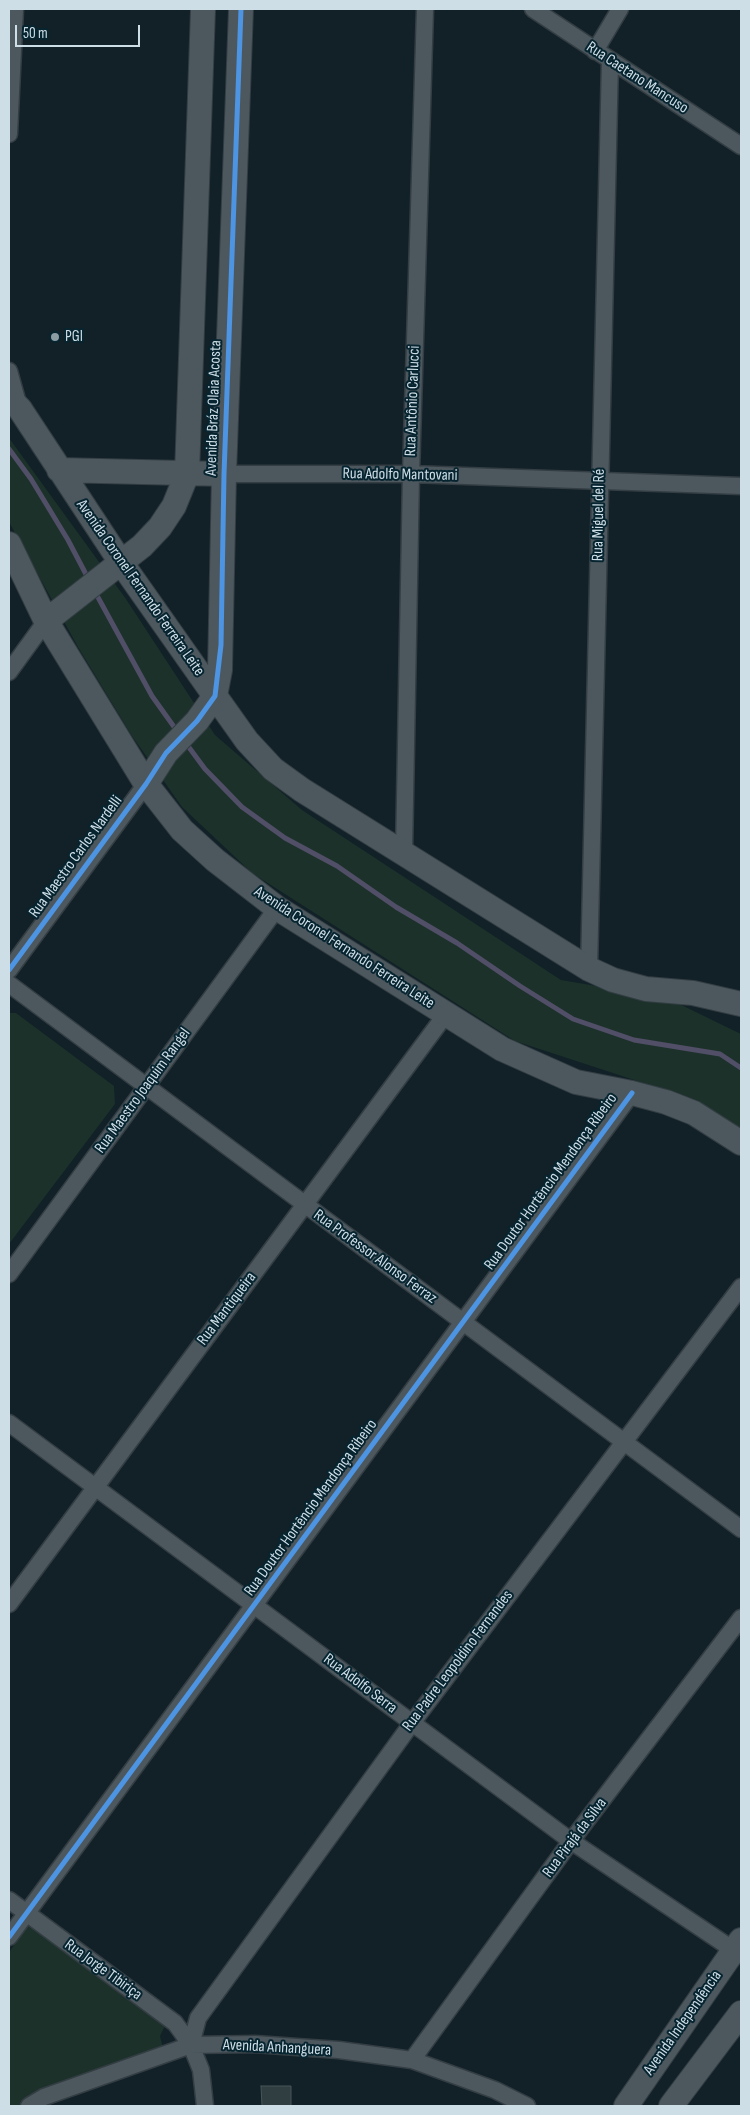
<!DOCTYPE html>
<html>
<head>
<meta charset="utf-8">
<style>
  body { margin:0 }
  #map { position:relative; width:750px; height:2115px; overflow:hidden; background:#112127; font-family:"Sofia Sans Condensed",sans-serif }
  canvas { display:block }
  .frame { position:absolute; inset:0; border:10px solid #cedee6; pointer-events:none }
  .scale { position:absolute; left:15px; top:25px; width:125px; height:22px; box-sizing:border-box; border:2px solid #cedee6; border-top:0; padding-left:6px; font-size:15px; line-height:18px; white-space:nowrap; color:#cedee6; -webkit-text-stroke:4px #072531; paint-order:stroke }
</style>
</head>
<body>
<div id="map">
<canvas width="750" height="2115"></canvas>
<div class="frame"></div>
<div class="scale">50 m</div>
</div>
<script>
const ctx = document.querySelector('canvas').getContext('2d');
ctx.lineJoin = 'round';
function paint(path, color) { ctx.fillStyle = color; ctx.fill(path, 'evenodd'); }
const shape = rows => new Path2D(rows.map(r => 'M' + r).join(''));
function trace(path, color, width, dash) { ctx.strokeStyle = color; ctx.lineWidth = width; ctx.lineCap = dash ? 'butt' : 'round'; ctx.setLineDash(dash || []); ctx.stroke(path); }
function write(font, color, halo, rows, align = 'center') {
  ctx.font = font + ' "Sofia Sans Condensed",sans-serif'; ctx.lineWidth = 4; ctx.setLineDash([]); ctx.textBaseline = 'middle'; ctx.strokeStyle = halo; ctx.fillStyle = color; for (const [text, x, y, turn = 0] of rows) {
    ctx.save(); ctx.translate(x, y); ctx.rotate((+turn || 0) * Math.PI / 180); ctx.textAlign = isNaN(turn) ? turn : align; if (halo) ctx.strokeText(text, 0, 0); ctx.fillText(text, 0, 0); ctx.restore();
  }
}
paint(shape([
  [9,438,126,599,215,735,302,810,561,980,667,998,741,1034,741,1133,671,1092,515,1041,252,873,182,807,132,736,78,647,9,522],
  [9,1013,16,1013,114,1086,115,1104,9,1244],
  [29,1925,165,2026,160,2036,163,2048,44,2093,20,2106,9,2106,9,1952]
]), '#1c312a');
trace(shape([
  [9,449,31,479,68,540,89,580],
  [94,590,152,696,177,731],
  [185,742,205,769,242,807,285,838,337,866,396,907,457,943,520,986,573,1019,634,1040,720,1054,741,1068]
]), '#514e67', 5);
const building = shape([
  [261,2086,291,2086,291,2106,262,2106,261,2086]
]);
paint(building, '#303d41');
trace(building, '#485659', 1);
const street = shape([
  [533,9,741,146],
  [595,51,620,9],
  [9,134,15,9],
  [9,371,19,407],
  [224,474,411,474,741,486],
  [9,672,46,621],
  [404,853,411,474,425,9],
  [589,969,610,61],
  [9,970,146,784],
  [9,984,741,1529],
  [9,1274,277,908],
  [9,1423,571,1841,741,1955],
  [9,1604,446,1014],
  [9,1900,175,2023,191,2045,201,2070,205,2106],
  [9,1937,632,1093],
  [191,2045,198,2018,412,1723,741,1287],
  [412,2060,571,1841,741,1618],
  [29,2106,44,2097,191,2045,255,2044,339,2050,412,2060,495,2090,527,2106]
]);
const secondary = shape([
  [9,398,20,409,120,561,215,696,247,741,273,769,302,790,589,969,613,980,646,989,693,993,741,1004],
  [59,470,224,474],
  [9,544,46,621,146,784,182,830,215,860,277,908,502,1049,576,1082,632,1093,666,1102,694,1113,741,1143],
  [46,621,142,546,160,527,174,506,187,474,203,9],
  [146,784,166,753,197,721,215,696,220,670,224,474,241,9],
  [626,2106,741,1940],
  [671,2106,741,2013]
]);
trace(street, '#333d43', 19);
trace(secondary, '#333d43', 26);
trace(street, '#4c585e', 16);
trace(secondary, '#4c585e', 24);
trace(shape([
  [9,970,146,784,166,753,197,721,215,696,221,645,224,474,241,9],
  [9,1937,632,1093]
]), '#4d94e3', 5);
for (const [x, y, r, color] of [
  [55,337,5,"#8c9ca3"]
]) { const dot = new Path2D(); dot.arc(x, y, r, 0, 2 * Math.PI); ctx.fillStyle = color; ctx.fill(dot); trace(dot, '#072531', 2); }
write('16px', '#cedee6', '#072531', [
  ["Rua Caetano Mancuso",637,78,33],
  ["Rua Antônio Carlucci",413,401,-88],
  ["Avenida Bráz Olaia Acosta",214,408,-88],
  ["Rua Adolfo Mantovani",400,475,1],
  ["Rua Miguel del Ré",599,515,-89],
  ["Avenida Coronel Fernando Ferreira Leite",140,588,55],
  ["Rua Maestro Carlos Nardelli",76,857,-54],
  ["Avenida Coronel Fernando Ferreira Leite",344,948,33],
  ["Rua Maestro Joaquim Rangel",143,1091,-54],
  ["Rua Doutor Hortêncio Mendonça Ribeiro",551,1182,-54],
  ["Rua Professor Alonso Ferraz",375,1257,36],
  ["Rua Mantiqueira",227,1309,-53],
  ["Rua Doutor Hortêncio Mendonça Ribeiro",311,1508,-54],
  ["Rua Padre Leopoldino Fernandes",458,1661,-53],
  ["Rua Adolfo Serra",360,1684,37],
  ["Rua Pirajá da Silva",575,1838,-53],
  ["Rua Jorge Tibiriça",103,1970,36],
  ["Avenida Independência",683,2023,-55],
  ["Avenida Anhanguera",277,2048,3]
]);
write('16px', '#cedee6', '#072531', [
  ["PGI",65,337]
], 'left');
</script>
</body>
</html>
